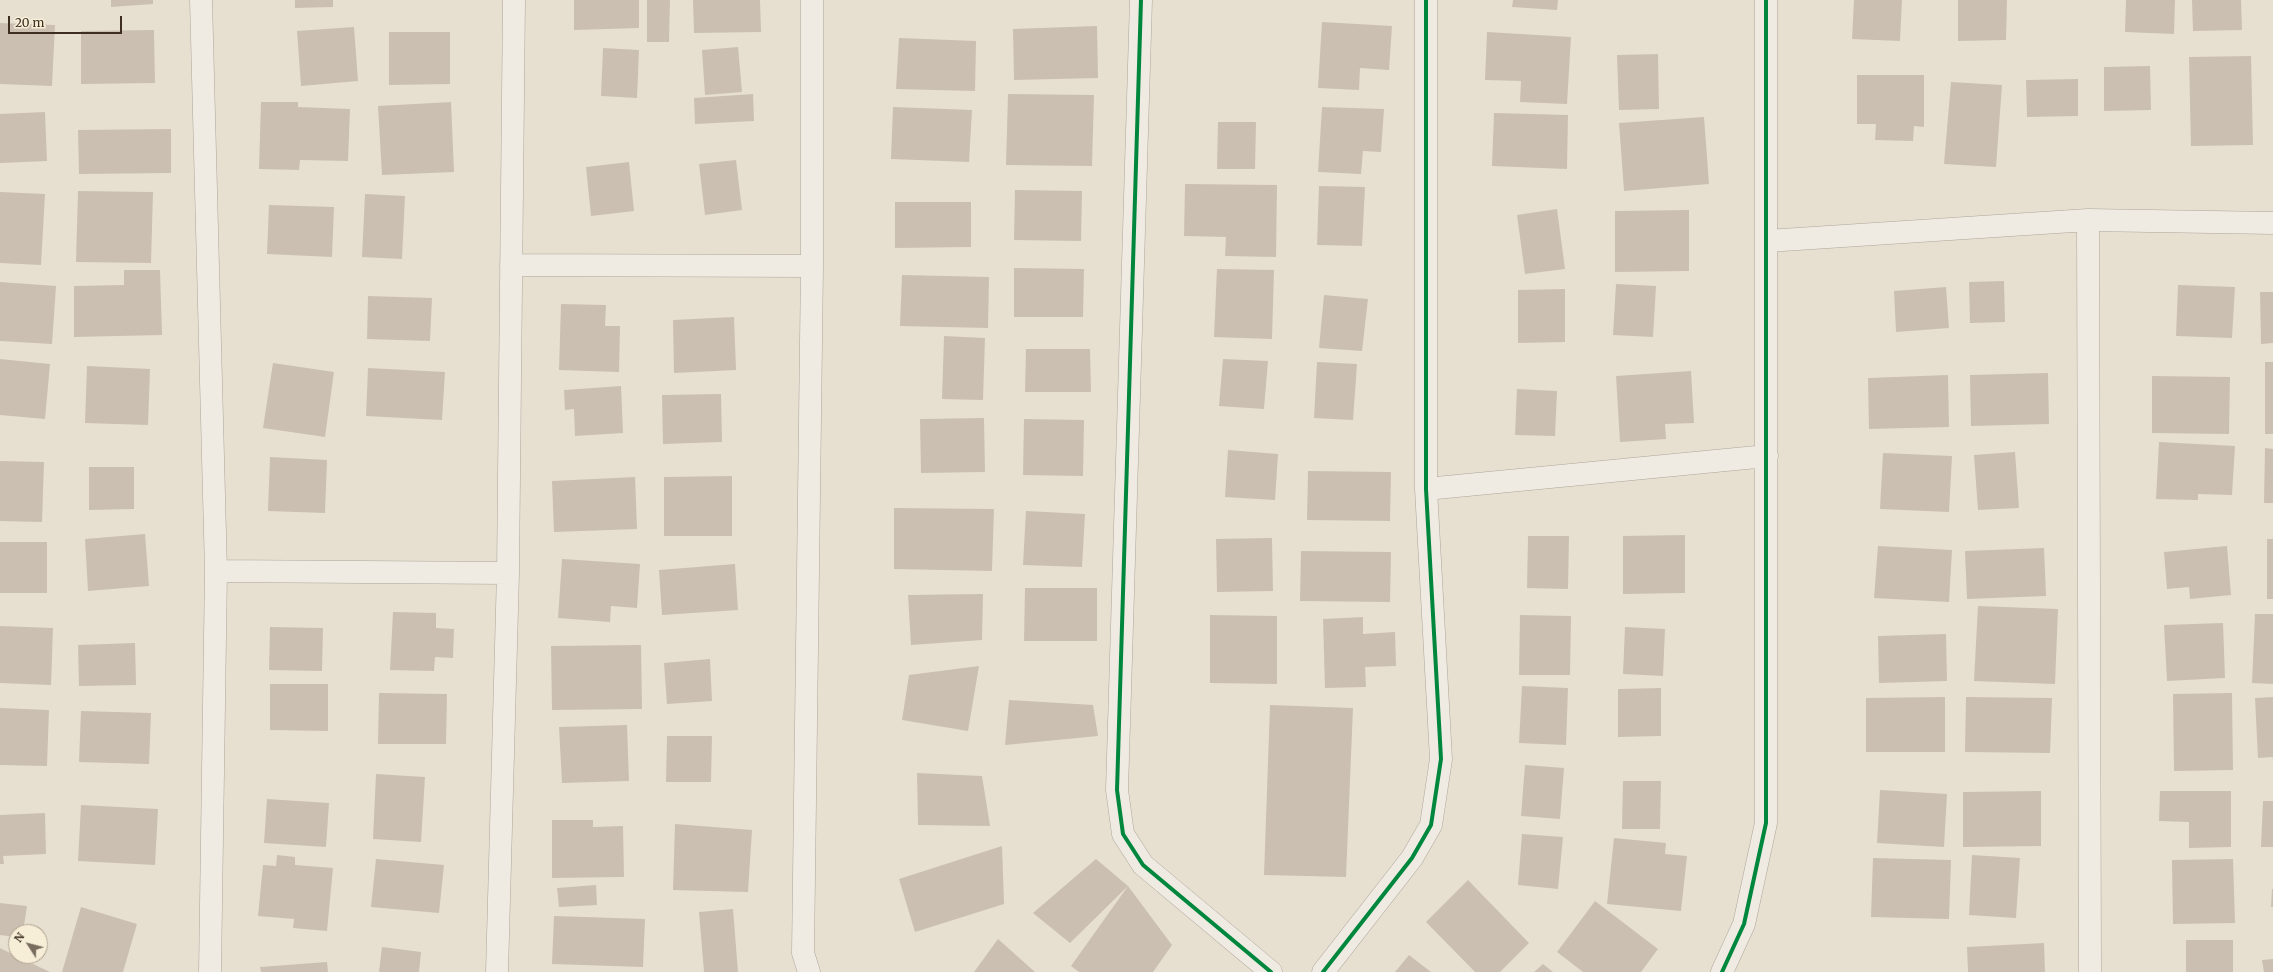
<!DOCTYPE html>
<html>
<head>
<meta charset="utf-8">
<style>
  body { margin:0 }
  #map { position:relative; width:2273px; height:972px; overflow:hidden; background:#e7e0d1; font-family:Merriweather,serif }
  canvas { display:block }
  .north { position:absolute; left:8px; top:924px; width:40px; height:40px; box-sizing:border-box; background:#f7eed8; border:1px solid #ada18e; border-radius:50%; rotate:306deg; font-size:11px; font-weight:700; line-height:16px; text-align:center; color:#3d2e20 }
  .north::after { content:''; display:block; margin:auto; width:14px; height:18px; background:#786c5e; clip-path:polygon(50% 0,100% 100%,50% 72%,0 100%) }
  .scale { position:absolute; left:8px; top:16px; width:114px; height:18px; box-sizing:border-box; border:2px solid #3d2e20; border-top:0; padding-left:5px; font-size:12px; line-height:14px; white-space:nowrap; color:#3d2e20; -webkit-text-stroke:3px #f7eed8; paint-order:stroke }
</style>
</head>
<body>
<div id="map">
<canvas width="2273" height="972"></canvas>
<div class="north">N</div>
<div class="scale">20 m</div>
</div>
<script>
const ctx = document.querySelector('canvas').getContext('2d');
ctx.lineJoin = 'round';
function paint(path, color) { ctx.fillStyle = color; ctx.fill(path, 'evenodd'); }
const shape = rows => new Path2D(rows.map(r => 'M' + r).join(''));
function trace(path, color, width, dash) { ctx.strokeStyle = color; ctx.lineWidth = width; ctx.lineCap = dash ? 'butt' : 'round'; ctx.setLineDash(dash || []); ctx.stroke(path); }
paint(shape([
  [111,0,153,0,153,4,111,7],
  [295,0,333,0,333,7,295,8],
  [574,0,639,0,639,28,574,30],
  [647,0,670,0,669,42,647,42],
  [693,0,760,0,761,32,694,33],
  [1513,0,1558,0,1557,10,1512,7],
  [1854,0,1902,0,1900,41,1852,39],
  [1958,0,2007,0,2006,40,1958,41],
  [2126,0,2175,0,2174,34,2125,32],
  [2192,0,2241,0,2242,30,2193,31],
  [1322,22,1392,26,1389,70,1360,68,1359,90,1318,88],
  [0,23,55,25,52,86,0,84],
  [1097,26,1098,78,1014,80,1013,29],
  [354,27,358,81,301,86,297,31],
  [154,30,155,83,81,84,81,31],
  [389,32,450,32,450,84,389,85],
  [1487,32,1571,37,1567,104,1520,102,1521,81,1485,80],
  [899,38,976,41,975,91,896,89],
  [738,47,742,92,705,95,702,50],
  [603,48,639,50,637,98,601,96],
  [1658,54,1659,109,1619,110,1617,55],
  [2251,56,2253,145,2191,146,2189,57],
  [2150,66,2151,110,2104,111,2104,67],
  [1857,75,1924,75,1924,127,1914,126,1913,141,1875,140,1876,124,1857,124],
  [2078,79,2078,116,2027,117,2026,80],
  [1951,82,2002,85,1996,167,1944,164],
  [753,94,754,121,695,124,694,98],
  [1008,94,1094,95,1092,166,1006,165],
  [261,102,298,102,298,107,350,109,348,161,300,160,299,170,259,169],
  [451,102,454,172,382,175,378,106],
  [893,107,972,110,969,162,891,159],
  [1322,107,1384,109,1381,152,1363,151,1361,174,1318,172],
  [45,112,47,161,0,163,0,114],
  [1494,113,1568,115,1567,169,1492,166],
  [1704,117,1709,184,1624,191,1619,123],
  [1218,122,1256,122,1255,169,1217,169],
  [171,129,171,173,79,174,78,130],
  [736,160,742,210,705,215,699,164],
  [629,162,634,211,591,216,586,167],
  [1185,184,1277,185,1276,257,1225,256,1226,237,1184,236],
  [1319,186,1365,187,1362,246,1317,245],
  [1015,190,1082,191,1081,241,1014,240],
  [78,191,153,192,151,263,76,262],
  [0,192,45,194,41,265,0,263],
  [365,194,405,196,402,259,362,257],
  [895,202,971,202,971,247,895,248],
  [269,205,334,207,332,257,267,254],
  [1557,209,1565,269,1525,274,1517,215],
  [1689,210,1689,271,1615,272,1615,211],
  [1014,268,1084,269,1083,317,1014,317],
  [1217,269,1274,270,1272,339,1214,337],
  [124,270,160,270,162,335,74,337,74,286,124,285],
  [902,275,989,277,988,328,900,326],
  [2004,281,2005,322,1970,323,1969,282],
  [0,282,56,286,52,344,0,341],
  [1616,284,1656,286,1653,337,1613,335],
  [2178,285,2235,287,2232,338,2176,336],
  [1946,287,1949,328,1896,332,1894,291],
  [1565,289,1565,342,1518,343,1518,290],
  [2260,292,2273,292,2273,343,2261,344],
  [1324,295,1368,299,1362,351,1319,348],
  [368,296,432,298,430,341,367,339],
  [561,304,606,305,605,326,620,326,619,372,559,370],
  [734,317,736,370,674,373,673,320],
  [944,336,985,338,983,400,942,399],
  [1026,349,1090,349,1091,392,1025,392],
  [0,359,50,364,45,419,0,415],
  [1223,359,1268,361,1264,409,1219,406],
  [1317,362,1357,364,1353,420,1314,418],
  [2265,362,2273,362,2273,434,2265,434],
  [273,363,334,372,325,437,263,428],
  [87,366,150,369,148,425,85,423],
  [368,368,445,372,442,420,366,416],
  [1691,371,1694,423,1665,424,1666,439,1620,442,1616,376],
  [2048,373,2049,424,1971,426,1970,375],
  [1948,375,1949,427,1869,429,1868,378],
  [2152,376,2230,377,2229,434,2152,433],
  [621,386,623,433,575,436,574,409,565,410,564,390],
  [1517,389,1557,391,1555,436,1515,435],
  [721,394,722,442,663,444,662,395],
  [984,418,985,472,921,473,920,419],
  [1024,419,1084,420,1083,476,1023,475],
  [2159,442,2235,446,2232,495,2198,494,2198,500,2156,499],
  [2265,448,2273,449,2273,503,2264,503],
  [1228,450,1278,454,1275,500,1225,497],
  [2015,452,2019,508,1978,510,1974,455],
  [1883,453,1952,456,1949,512,1880,509],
  [270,457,327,460,325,513,268,511],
  [0,461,44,462,42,522,0,521],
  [89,467,134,467,134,509,89,510],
  [1308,471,1391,472,1390,521,1307,520],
  [732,476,732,536,664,536,664,477],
  [635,477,637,529,554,532,552,481],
  [894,508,994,509,992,571,894,569],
  [1026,511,1085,514,1082,567,1023,565],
  [145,534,149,586,88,591,85,539],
  [1685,535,1685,593,1623,594,1623,536],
  [1528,536,1569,536,1568,589,1527,588],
  [1272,538,1273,591,1217,592,1216,539],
  [2267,539,2273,539,2273,599,2267,599],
  [0,542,47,542,47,593,0,593],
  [1878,546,1952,550,1949,602,1874,598],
  [2227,546,2231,595,2190,599,2189,587,2167,589,2164,552],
  [2044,548,2046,596,1967,599,1965,551],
  [1301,551,1391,552,1390,602,1300,601],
  [562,559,640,564,637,608,611,606,610,622,558,618],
  [735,564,738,610,662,615,659,570],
  [1025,588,1097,588,1097,641,1024,641],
  [983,594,982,640,911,645,908,595],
  [1978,606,2058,609,2055,684,1974,681],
  [393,612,436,613,436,628,454,629,453,658,435,657,434,671,390,670],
  [2255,614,2273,614,2273,684,2252,683],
  [1210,615,1277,616,1277,684,1210,683],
  [1520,615,1571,616,1570,675,1519,675],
  [1363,617,1363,634,1395,632,1396,666,1365,667,1366,687,1325,688,1323,619],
  [2223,623,2225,678,2167,681,2164,625],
  [0,626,53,628,51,685,0,683],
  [270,627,323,628,322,671,269,670],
  [1625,627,1665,629,1663,676,1623,674],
  [1946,634,1947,681,1879,683,1878,636],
  [135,643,136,685,79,686,78,645],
  [641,645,642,709,552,710,551,646],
  [710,659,712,701,667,704,664,663],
  [979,666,968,731,902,720,909,675],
  [270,684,328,684,328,731,270,730],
  [1522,686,1568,688,1566,745,1519,743],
  [1661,688,1661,736,1618,737,1618,689],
  [379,693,447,694,446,744,378,744],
  [2232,693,2233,770,2174,771,2173,694],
  [1945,697,1945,752,1866,752,1866,698],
  [1966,697,2052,698,2050,753,1965,752],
  [2273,697,2273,757,2258,758,2255,698],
  [1009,700,1093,705,1098,736,1005,745],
  [1270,705,1353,708,1346,877,1264,875],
  [0,708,49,710,47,766,0,765],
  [81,711,151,713,149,764,79,762],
  [627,725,629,781,562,783,559,727],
  [667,736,712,736,711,782,666,782],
  [1525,765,1564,768,1560,819,1521,816],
  [917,773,982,776,990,826,918,825],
  [376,774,425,777,421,842,373,839],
  [1623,781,1661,781,1660,829,1622,829],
  [1880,790,1947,794,1944,847,1877,843],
  [2041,791,2041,846,1963,847,1963,792],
  [2160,791,2231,791,2231,847,2189,848,2189,822,2159,821],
  [267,799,329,803,326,847,264,843],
  [2263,801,2273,801,2273,847,2261,847],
  [81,805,158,809,155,865,78,861],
  [45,813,46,854,3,856,4,864,0,864,0,815],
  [552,820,593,820,593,827,623,826,624,877,552,878],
  [675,824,752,830,748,892,673,890],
  [1522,834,1563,837,1558,889,1518,885],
  [1614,838,1666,843,1665,854,1687,856,1681,911,1607,904],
  [1002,846,1004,904,915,932,899,879],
  [277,855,295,857,295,865,333,868,327,931,293,928,294,919,258,916,263,865,276,866],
  [1972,855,2020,858,2016,918,1969,915],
  [1873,858,1951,860,1949,919,1871,917],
  [376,859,444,865,439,913,371,907],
  [1096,859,1128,886,1070,943,1033,913],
  [2233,859,2235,923,2173,924,2172,860],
  [1468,880,1529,943,1500,972,1475,972,1426,922],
  [596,885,597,905,559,907,557,888],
  [1128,886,1172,945,1153,972,1079,972,1071,966],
  [2272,889,2273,889,2273,907,2271,907],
  [1595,901,1658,949,1641,972,1583,972,1557,952],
  [0,903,27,906,23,932,16,932,16,937,0,935],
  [81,907,137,924,123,972,62,972],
  [733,909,738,972,704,972,699,912],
  [554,916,645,919,643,967,552,964],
  [998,939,1035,972,974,972],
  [2186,940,2233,940,2233,972,2186,972],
  [2044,943,2045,972,1968,972,1967,947],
  [382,947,421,952,419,972,379,972],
  [0,948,16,956,50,972,0,972],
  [1409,955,1431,972,1395,972],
  [2273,959,2273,972,2264,972,2262,960],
  [327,962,328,972,261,972,260,967],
  [1543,964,1553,972,1534,972]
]), '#cbbfb2');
const street = shape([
  [201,0,216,571,210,972],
  [1141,0,1117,790,1123,834,1143,865,1271,972],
  [2088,220,2090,972],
  [1767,241,2088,220,2273,223],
  [511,265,812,266],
  [1426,489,1767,456],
  [216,571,508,573],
  [497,972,508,573,514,0],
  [809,972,803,953,812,266,812,0],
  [1323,972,1412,858,1431,825,1441,759,1426,489,1426,0],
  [1722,972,1744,924,1766,823,1766,0]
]);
trace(street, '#ada599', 23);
trace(street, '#efebe3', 22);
trace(shape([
  [1141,0,1117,790,1123,834,1143,865,1271,972],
  [1323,972,1412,858,1431,825,1441,759,1426,489,1426,0],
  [1722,972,1744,924,1766,823,1766,0]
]), '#00873e', 4);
</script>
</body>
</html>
